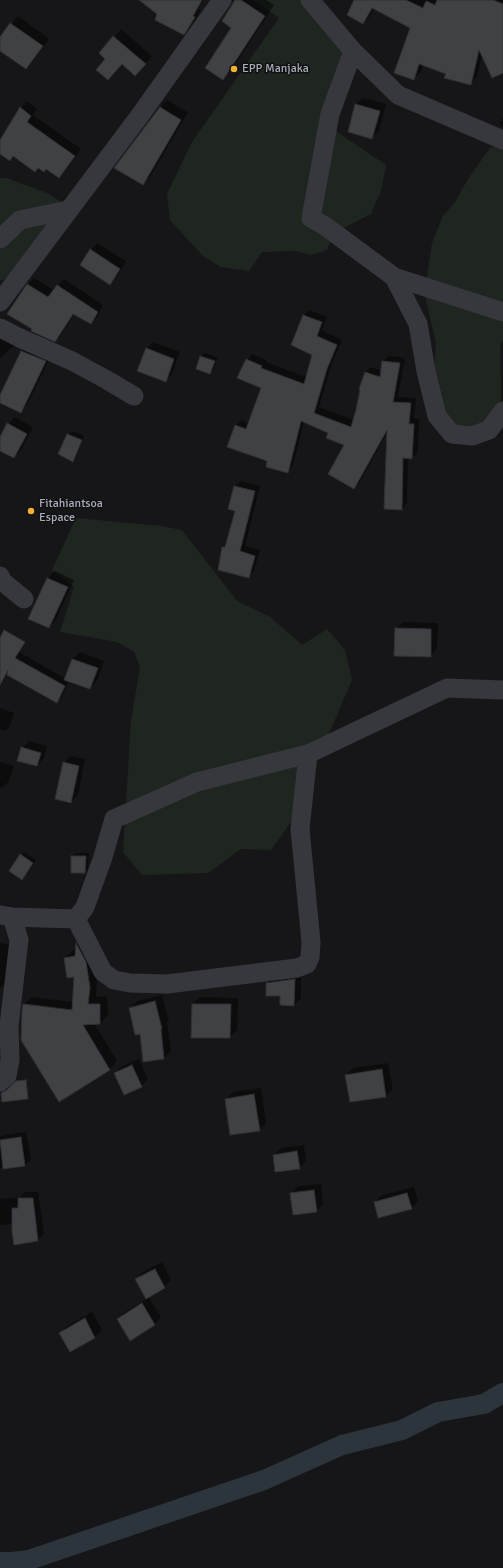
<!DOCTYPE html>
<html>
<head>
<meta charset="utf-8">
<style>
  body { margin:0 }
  canvas { display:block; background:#161618 }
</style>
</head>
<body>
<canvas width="503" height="1568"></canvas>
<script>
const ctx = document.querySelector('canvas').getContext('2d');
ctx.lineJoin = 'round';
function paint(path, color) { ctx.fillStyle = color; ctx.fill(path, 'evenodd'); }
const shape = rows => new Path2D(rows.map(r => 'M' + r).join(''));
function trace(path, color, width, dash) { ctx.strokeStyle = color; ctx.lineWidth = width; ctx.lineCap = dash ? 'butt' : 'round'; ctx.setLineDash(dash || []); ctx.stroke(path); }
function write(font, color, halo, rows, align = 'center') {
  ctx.font = font + ' Signika,sans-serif'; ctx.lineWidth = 3; ctx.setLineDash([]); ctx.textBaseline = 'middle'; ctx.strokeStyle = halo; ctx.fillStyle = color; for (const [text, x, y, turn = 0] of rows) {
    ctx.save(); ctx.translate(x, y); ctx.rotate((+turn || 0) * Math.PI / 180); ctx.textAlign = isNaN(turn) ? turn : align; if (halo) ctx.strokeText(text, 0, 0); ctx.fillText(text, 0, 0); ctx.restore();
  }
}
paint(shape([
  [253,0,310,0,353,51,328,126,386,165,381,191,371,214,334,233,327,250,311,255,295,251,262,252,249,271,221,267,203,256,170,220,167,194,192,142,279,18],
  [503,142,503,340,500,346,501,397,496,420,472,432,450,424,433,386,436,343,423,287,427,276,432,243,443,216,455,202,468,179,490,148],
  [0,178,6,178,47,193,60,201,68,210,17,278,0,280],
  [76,518,161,526,182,530,237,601,270,617,302,645,327,629,345,650,352,680,291,822,271,850,241,849,208,873,142,875,123,852,131,721,140,666,134,652,117,642,60,632,74,587,52,570]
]), '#1e261f');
paint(shape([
  [141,0,204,0,198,9,201,10,196,18,183,34],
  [237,0,266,0,274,5,233,68,223,79],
  [354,0,503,0,503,72,482,55,477,77,470,83,423,64,421,72,414,78,412,27,374,8,370,16,363,23],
  [18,16,49,39,33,61,26,68,0,49,0,39],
  [121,29,152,56,135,75,122,63,107,59,100,53],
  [363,98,386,104,379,131,372,137,356,104],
  [167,100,188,112,150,177,143,184,160,107],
  [27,101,37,109,33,115,81,149,66,170,59,177,46,168,14,156,10,159,0,153,0,142,21,108],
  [503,118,503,127,499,125],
  [97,243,126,261,117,276,110,283,91,250],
  [34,278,54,290,64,279,103,305,98,316,91,323,74,314,62,334,55,341,33,329,28,285],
  [310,310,327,317,322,330,342,340,332,363,319,407,354,420,365,373,371,367,382,371,383,361,389,356,405,358,398,397,416,398,414,419,419,419,418,452,412,458,408,457,407,503,402,509,388,431,360,482,354,487,346,444,329,433,304,422,293,466,287,472,268,461,236,426,241,420,249,423,262,387,247,360,252,354,266,360,266,362,307,377,313,355,292,344,304,315],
  [0,325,17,343,0,358],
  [153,342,180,352,172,374,165,381,146,349],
  [29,344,52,354,27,405,20,412,0,402,0,397,22,351],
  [205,353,218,358,213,370,210,373,197,368,201,356],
  [15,417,33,427,21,450,14,457,0,450,0,439,8,424],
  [72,431,84,436,76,458,73,461,59,454,68,435],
  [241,481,260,486,245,546,260,550,254,571,248,577,223,547,227,543,236,510,235,486],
  [55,571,74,580,56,620,49,627,30,618,48,578],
  [403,622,438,623,437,649,430,656,396,629],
  [14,649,66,679,73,659,80,652,104,661,97,681,90,688,69,680,62,697,56,702,9,654],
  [0,708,14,713,9,728,5,731,0,729],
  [29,741,47,746,44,758,37,765,22,748],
  [70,756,85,759,78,795,71,802,64,763],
  [0,762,14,766,9,781,2,788,0,787],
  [24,852,36,860,22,879,21,855],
  [76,853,89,853,88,869,85,872,72,856],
  [84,936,93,954,97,980,96,997,107,996,108,1015,100,1023,94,1023,117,1061,110,1069,59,1100,24,1005,31,997,73,1002,75,976,65,958,73,950,76,950,77,944],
  [0,943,13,945,9,981,0,988],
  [301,973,301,998,294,1005,267,983,274,976],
  [162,995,169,1021,167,1022,171,1051,164,1058,141,1033,130,1008,137,1001],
  [200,997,238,998,237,1030,230,1037,192,1037,193,1004],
  [139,1059,148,1079,141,1086,115,1073,122,1066],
  [388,1063,393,1089,386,1096,346,1075,353,1068],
  [261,1088,266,1123,260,1130,226,1099,233,1092],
  [26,1132,31,1159,25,1165,0,1168,0,1136],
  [304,1145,306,1161,299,1168,274,1155,281,1148],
  [321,1184,323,1204,316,1211,291,1193,298,1186],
  [414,1187,418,1201,411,1208,375,1202,382,1195],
  [25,1192,38,1192,44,1234,38,1240,15,1244,12,1224,0,1225,0,1199,20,1197],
  [162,1262,171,1280,164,1287,148,1296,161,1317,155,1324,118,1319,125,1312,147,1299,136,1279,143,1272],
  [92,1312,102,1330,95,1337,71,1351,60,1333,67,1326]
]), '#0007');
trace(shape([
  [0,1562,12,1562,29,1560,264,1480,342,1445,402,1430,438,1412,484,1404,503,1393]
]), '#2c353c', 20);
const building = shape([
  [139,0,202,0,193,16,195,17,184,35,155,20,157,14,139,0],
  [235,0,241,0,265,16,223,80,205,68,231,28,222,21,235,0],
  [354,0,406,0,423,8,426,1,435,5,437,0,493,0,503,4,503,73,492,78,479,50,471,85,444,78,446,74,419,64,414,80,394,73,410,28,372,8,363,24,347,15,354,0],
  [10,23,43,46,26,69,0,51,0,37,10,23],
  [113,36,146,64,135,76,122,64,108,80,96,70,105,59,99,53,113,36],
  [355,104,380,111,372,139,348,132,355,104],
  [20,107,31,116,27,122,75,156,59,178,46,169,44,172,38,168,35,172,13,156,10,161,0,154,0,140,20,107],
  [160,107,181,120,143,185,114,168,160,107],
  [90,249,120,269,110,285,80,265,90,249],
  [27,284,48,297,57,285,98,312,91,324,73,314,55,342,31,331,32,329,7,314,27,284],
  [303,315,322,322,317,336,337,345,327,369,314,413,351,427,356,410,360,390,359,389,365,372,380,377,382,361,400,363,393,402,411,403,409,424,414,424,412,459,403,458,402,510,384,509,387,430,354,489,328,474,344,445,326,438,328,433,301,421,288,473,266,467,267,461,227,447,235,425,246,429,261,388,237,378,246,359,262,366,261,368,304,384,312,355,291,345,303,315],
  [146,348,174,359,166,382,137,371,146,348],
  [21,351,46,361,21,413,0,403,0,395,21,351],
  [200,356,215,361,210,374,196,369,200,356],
  [7,423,27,434,14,458,0,451,0,437,7,423],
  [67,434,82,440,73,462,58,454,67,434],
  [234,486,255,491,240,551,255,556,249,578,218,570,222,547,225,547,235,511,228,509,234,486],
  [47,578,68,587,49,628,28,619,47,578],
  [395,628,431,629,431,657,394,656,395,628],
  [4,630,25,642,15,658,65,686,57,703,7,675,8,670,0,685,0,638,4,630],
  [72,659,98,668,90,689,64,680,72,659],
  [21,747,41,753,37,766,17,761,21,747],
  [63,762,79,766,71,803,55,799,63,762],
  [20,854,33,863,22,880,9,871,20,854],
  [71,856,86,856,85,873,71,873,71,856],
  [76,943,86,962,90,988,88,1004,100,1004,100,1024,83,1025,110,1070,59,1102,21,1040,22,1010,23,1004,72,1010,74,977,67,978,64,958,75,956,76,943],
  [295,979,294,1006,280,1005,280,996,266,996,266,983,295,979],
  [155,1001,162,1029,161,1029,164,1059,143,1062,140,1034,135,1035,129,1008,155,1001],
  [192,1004,231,1004,230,1038,191,1038,192,1004],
  [132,1065,142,1087,124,1095,114,1073,132,1065],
  [382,1069,386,1097,350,1102,345,1075,382,1069],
  [26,1080,28,1099,2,1102,1,1093,7,1090,16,1081,26,1080],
  [254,1094,260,1131,230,1135,225,1099,254,1094],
  [21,1137,25,1166,3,1169,0,1140,21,1137],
  [297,1151,300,1169,275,1172,273,1155,297,1151],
  [314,1190,317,1212,293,1215,290,1193,314,1190],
  [407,1193,412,1209,378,1218,374,1202,407,1193],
  [18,1198,33,1198,38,1241,14,1245,12,1231,12,1208,18,1208,18,1198],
  [155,1269,165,1288,146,1299,135,1279,155,1269],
  [142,1303,155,1325,130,1341,117,1319,142,1303],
  [85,1318,95,1338,70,1352,59,1333,85,1318]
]);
paint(building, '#404145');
trace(building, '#303034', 1);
trace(shape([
  [310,0,353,51,398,95,503,140],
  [353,51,330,114,311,218,325,226,394,277,503,312],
  [0,239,20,220,68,210],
  [394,277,418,324,426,371,437,416,452,434,472,436,489,430,503,411],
  [0,302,141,114,222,0],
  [0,328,22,339,72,361,107,380,134,396],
  [0,576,3,582,24,599],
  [12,917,76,919,85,907,102,860,114,819,197,782,308,754,447,688,503,690],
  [76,919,103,972,114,980,130,983,167,984,297,968,307,964,310,957,311,942,300,829,308,754],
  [0,1082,7,1076,10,1060,9,1026,19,940,12,917,1,915]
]), '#37383d', 19);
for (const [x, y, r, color] of [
  [234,69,4,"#f2b134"],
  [31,511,4,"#f2b134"]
]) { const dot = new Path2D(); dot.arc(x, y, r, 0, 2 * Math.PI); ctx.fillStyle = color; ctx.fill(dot); trace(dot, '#111113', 1.5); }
write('12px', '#a8adb8', '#111113', [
  ["EPP Manjaka",242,69],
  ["Fitahiantsoa",39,504],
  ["Espace",39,518]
], 'left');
</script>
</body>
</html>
